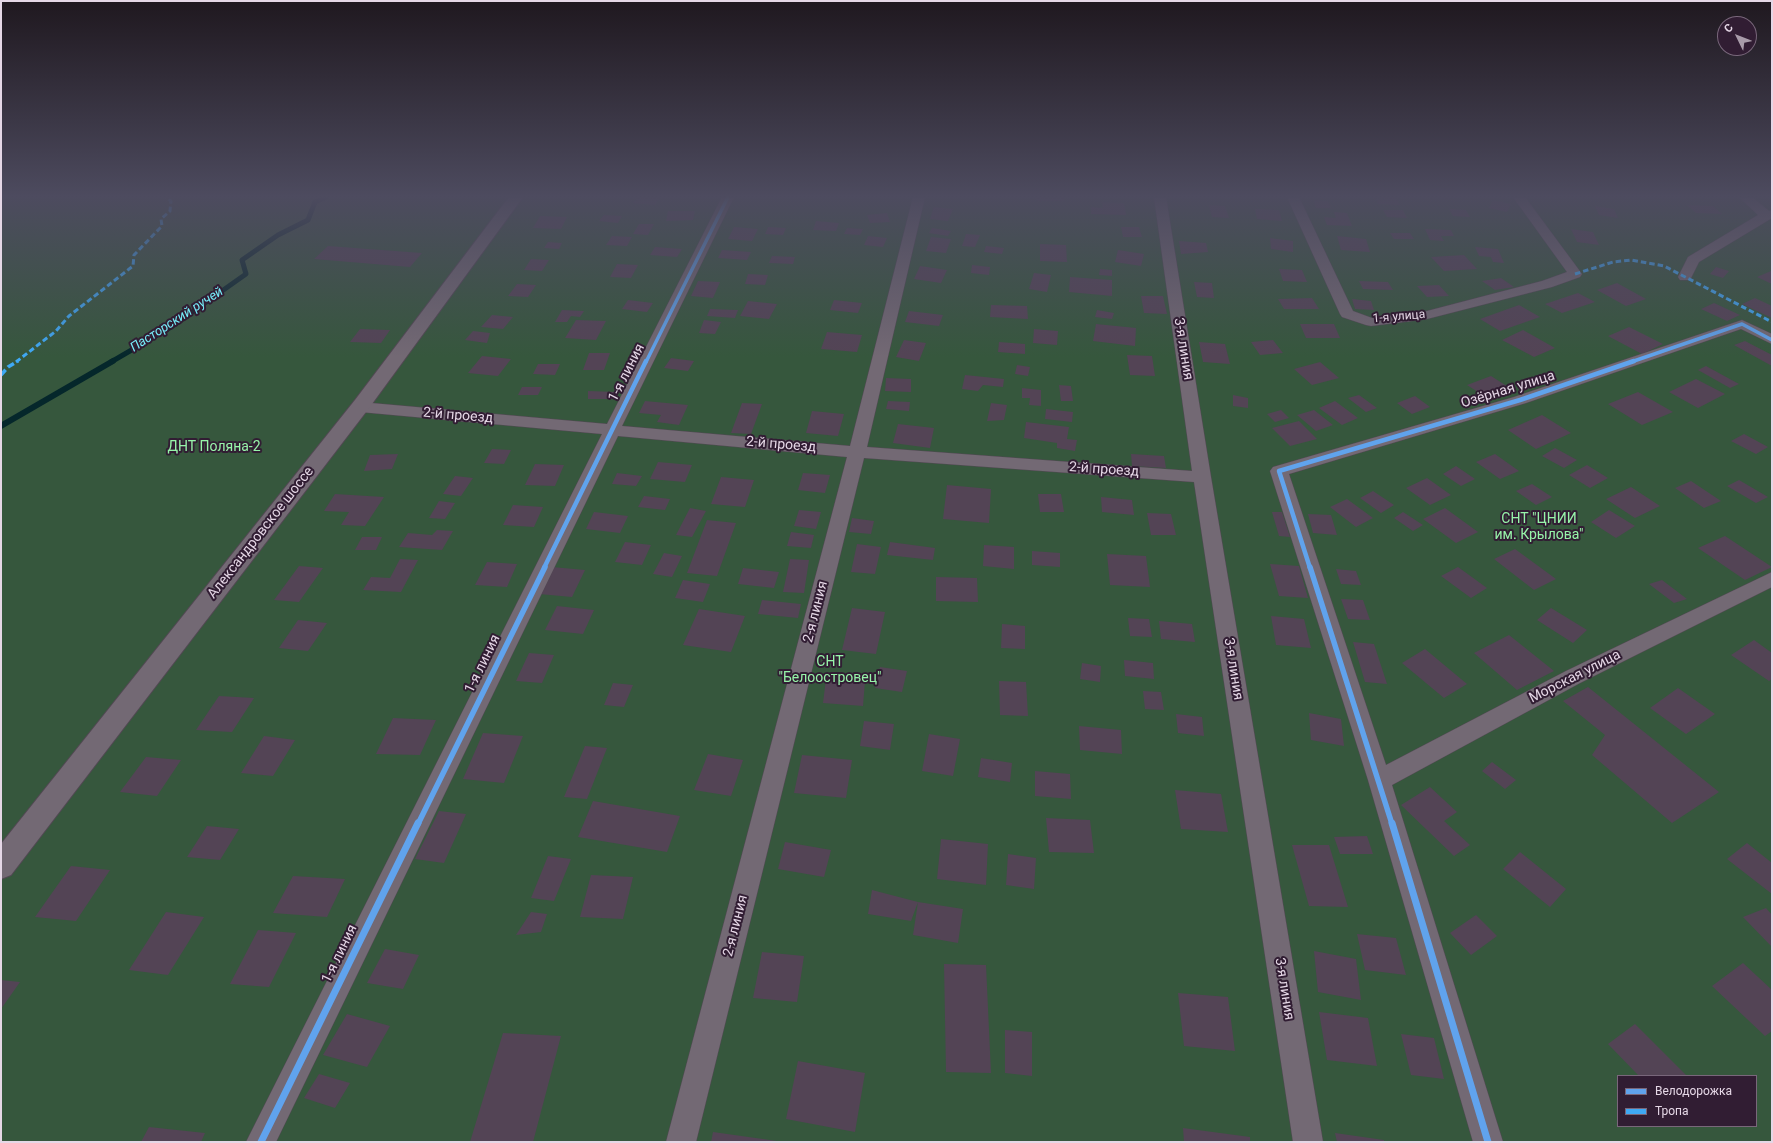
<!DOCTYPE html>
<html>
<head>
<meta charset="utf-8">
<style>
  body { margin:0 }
  #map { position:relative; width:1773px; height:1143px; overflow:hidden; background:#382c39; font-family:Roboto,sans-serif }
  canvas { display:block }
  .frame { position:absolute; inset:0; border:2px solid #e5d7e6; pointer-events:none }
  .legend { position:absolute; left:1617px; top:1075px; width:140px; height:52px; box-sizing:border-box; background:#311d33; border:1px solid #79677b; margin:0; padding:5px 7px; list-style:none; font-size:12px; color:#e5d7e6 }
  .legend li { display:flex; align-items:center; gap:8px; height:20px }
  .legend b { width:20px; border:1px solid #79677b }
  .north { position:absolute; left:1717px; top:16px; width:40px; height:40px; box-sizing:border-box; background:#311d33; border:1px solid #79677b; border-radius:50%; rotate:313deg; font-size:11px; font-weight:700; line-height:16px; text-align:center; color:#e5d7e6 }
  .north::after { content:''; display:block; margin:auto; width:14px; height:18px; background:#a89ba9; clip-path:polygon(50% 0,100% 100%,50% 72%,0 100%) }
</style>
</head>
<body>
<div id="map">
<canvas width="1773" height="1143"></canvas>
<div class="frame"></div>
<ul class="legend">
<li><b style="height:5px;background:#60a3ed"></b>Велодорожка</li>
<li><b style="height:5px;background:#3fa9f5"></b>Тропа</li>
</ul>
<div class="north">С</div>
</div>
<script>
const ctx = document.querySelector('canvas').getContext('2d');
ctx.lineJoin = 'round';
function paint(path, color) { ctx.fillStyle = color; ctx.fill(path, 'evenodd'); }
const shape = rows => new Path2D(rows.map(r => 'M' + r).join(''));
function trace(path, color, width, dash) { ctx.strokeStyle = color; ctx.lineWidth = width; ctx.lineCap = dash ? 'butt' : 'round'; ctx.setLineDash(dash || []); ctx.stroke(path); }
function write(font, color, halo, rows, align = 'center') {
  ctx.font = font + ' Roboto,sans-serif'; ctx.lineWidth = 4; ctx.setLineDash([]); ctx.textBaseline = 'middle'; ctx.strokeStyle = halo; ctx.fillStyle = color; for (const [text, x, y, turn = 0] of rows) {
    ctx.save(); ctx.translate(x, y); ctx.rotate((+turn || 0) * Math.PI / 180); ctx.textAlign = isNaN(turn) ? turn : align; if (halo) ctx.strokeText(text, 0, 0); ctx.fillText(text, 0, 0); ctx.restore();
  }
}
paint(shape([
  [1,197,1772,197,1772,1142,1,1142],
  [1618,1076,1756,1076,1756,1126,1618,1126]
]), '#36573d');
trace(shape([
  [111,362,171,327,246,274,242,260,278,235,308,220,315,202,326,197]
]), '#05272b', 5);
trace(shape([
  [1,426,113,361]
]), '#05272b', 6);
paint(shape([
  [638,197,660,197,655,205,633,203],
  [1036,197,1063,197,1064,201,1037,201],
  [1383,197,1395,197,1400,205,1378,204,1376,199,1385,200],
  [1437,197,1454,197,1454,198,1446,199],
  [1314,200,1328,201,1331,208,1316,208],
  [1493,200,1511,204,1507,212,1489,208],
  [1102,202,1124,203,1126,215,1091,214,1091,207,1103,208],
  [1209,205,1225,206,1229,218,1212,217],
  [1687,205,1713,206,1722,214,1696,213],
  [1595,206,1614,209,1618,218,1599,215],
  [934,207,953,209,948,221,930,219],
  [1255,209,1279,210,1282,221,1257,219],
  [1449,209,1466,210,1470,217,1453,216],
  [1383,210,1403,210,1407,218,1387,217],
  [668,211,695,211,693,220,666,221],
  [1334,212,1347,213,1352,226,1327,225,1324,217,1336,218],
  [887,213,890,222,870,223,867,215],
  [604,215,622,216,618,223,599,221],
  [540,216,567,217,561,229,533,228],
  [816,221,839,223,836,231,813,230],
  [639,224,654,224,648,235,633,234],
  [734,227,758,229,752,241,728,239],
  [768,227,786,228,783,235,765,234],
  [1121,227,1139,227,1142,237,1123,237],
  [847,228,863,229,860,235,844,234],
  [932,228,951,231,948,236,929,233],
  [1425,229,1451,230,1454,236,1441,236,1444,241,1430,240],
  [1571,229,1593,232,1599,245,1577,242],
  [1390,233,1410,233,1414,239,1394,239],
  [966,234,980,235,975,247,962,246],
  [612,236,632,237,627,246,606,245],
  [868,236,887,238,883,247,864,245],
  [1337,236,1366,239,1370,252,1341,250],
  [931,237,951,239,946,253,926,251],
  [1270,238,1293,241,1293,252,1271,249],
  [1179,241,1206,243,1208,252,1181,254],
  [548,242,562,243,559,249,544,248],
  [1040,244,1066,245,1067,262,1040,261],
  [328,246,422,253,410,267,314,259],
  [986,246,1004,248,1002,254,984,252],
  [655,247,682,249,677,257,650,255],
  [1475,247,1498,249,1504,263,1493,262,1491,257,1479,256],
  [722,250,751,252,747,260,718,258],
  [1118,250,1144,254,1141,266,1115,262],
  [1464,255,1477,269,1444,271,1431,257],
  [772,256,795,257,793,264,769,263],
  [531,259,549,260,542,271,524,270],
  [617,264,638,265,631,278,610,277],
  [972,265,990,267,989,275,971,273],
  [920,266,947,270,941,283,914,279],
  [1716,267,1729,271,1723,278,1710,274],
  [1100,269,1112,270,1112,276,1099,275],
  [1279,269,1302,270,1307,282,1283,281],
  [1772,272,1772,284,1757,277,1771,271],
  [1034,273,1051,275,1047,292,1029,289],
  [748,274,768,275,765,285,745,284],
  [1070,277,1112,280,1112,296,1069,292],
  [1501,278,1514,287,1495,290,1482,281],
  [698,281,720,282,713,298,691,296],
  [1359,281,1388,282,1393,290,1363,289],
  [1194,282,1212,283,1214,298,1197,297],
  [1617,283,1646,299,1626,306,1597,290],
  [517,284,536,285,528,297,508,296],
  [1439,285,1449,296,1427,297,1417,286],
  [1578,293,1595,302,1562,313,1545,304],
  [1141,296,1163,296,1167,314,1144,313],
  [1312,298,1319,309,1284,309,1278,299],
  [1755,298,1772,306,1772,318,1742,304],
  [1352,299,1371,301,1374,310,1355,309],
  [628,300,653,303,647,312,622,309],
  [834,300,862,303,858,313,830,310],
  [748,301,777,304,769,319,740,316],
  [1714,303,1740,315,1727,321,1701,309],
  [991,305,1027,306,1028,319,990,317],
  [1519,305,1540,317,1500,331,1480,319],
  [710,309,738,310,735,318,707,316],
  [562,310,584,311,580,317,571,316,567,322,555,322],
  [1097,310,1114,313,1112,319,1095,317],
  [909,311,943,315,939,326,905,322],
  [492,315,513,317,503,329,481,327],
  [576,320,606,321,596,340,565,338],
  [704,320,721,322,715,334,699,333],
  [1096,324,1136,328,1135,346,1093,341],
  [1300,324,1334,324,1340,338,1306,338],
  [1629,327,1663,344,1642,354,1608,336],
  [360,329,390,330,381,343,350,342],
  [1034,329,1058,331,1057,345,1033,343],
  [1523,330,1555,348,1534,357,1502,340],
  [473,331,490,333,487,343,465,340],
  [827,332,862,335,857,352,821,349],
  [904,340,926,343,919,361,896,357],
  [1273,340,1283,353,1260,355,1251,342],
  [1745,341,1772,355,1772,366,1734,345],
  [999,342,1025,344,1025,354,998,352],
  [1199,342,1225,344,1230,364,1203,362],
  [589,353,610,353,604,370,583,370],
  [1127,355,1152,356,1155,376,1130,375],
  [482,356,511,359,498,376,468,373],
  [671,358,694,361,688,371,664,368],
  [1320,362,1339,378,1312,385,1294,369],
  [538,364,560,364,555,375,533,374],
  [1017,365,1030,367,1028,376,1015,374],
  [1706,366,1739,384,1730,388,1698,370],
  [965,375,1004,379,1003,387,983,385,978,391,962,389],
  [1491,376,1513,390,1489,399,1467,385],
  [886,378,911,379,911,392,885,391],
  [1696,379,1725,394,1698,408,1669,392],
  [1059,385,1071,386,1073,401,1061,401],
  [522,387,542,387,538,395,518,395],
  [1022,388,1041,390,1041,406,1029,405,1030,398,1022,398],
  [588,391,617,392,614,399,588,399],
  [1638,392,1673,412,1642,425,1608,404],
  [1233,395,1248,398,1248,408,1233,406],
  [1359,395,1377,408,1366,412,1348,398],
  [1415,396,1430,407,1412,414,1397,403],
  [645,401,688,405,679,425,657,422,661,415,639,413],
  [888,401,910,402,909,411,886,409],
  [1335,401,1358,418,1342,425,1319,408],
  [742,403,762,404,751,434,731,433],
  [991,403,1007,405,1004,420,987,421],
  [1046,409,1073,412,1072,422,1045,419],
  [1281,410,1289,418,1275,422,1267,414],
  [1314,410,1333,425,1316,431,1297,415],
  [812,411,844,414,838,436,806,433],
  [1542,415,1571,433,1536,449,1508,430],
  [1299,421,1317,439,1290,446,1272,428],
  [1026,422,1069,427,1067,439,1077,440,1075,451,1057,448,1057,443,1024,438],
  [898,424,934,428,930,448,893,443],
  [1744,434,1768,447,1756,454,1731,441],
  [1555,448,1577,460,1564,468,1542,456],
  [492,449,511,450,504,464,484,463],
  [398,454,392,469,364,471,370,455],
  [1131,454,1164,456,1166,468,1132,466],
  [1495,454,1519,471,1500,479,1476,462],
  [658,462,692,465,685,482,650,479],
  [535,464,564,465,555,486,525,485],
  [1587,465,1608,478,1590,488,1569,475],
  [1456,466,1475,479,1461,486,1443,474],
  [617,473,642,476,636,486,612,484],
  [803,473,830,475,825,493,798,490],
  [455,476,473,478,461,496,443,494],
  [721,477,754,480,745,507,711,504],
  [1427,478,1451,495,1430,505,1406,488],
  [1739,480,1768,497,1756,503,1727,486],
  [1691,481,1721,501,1704,508,1675,488],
  [1532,484,1552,497,1536,505,1516,491],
  [947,485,991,489,989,523,943,519],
  [1631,487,1660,506,1635,518,1606,499],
  [1373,491,1394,505,1381,513,1360,498],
  [335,494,384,497,365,526,341,525,349,512,324,511],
  [1038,494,1061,494,1064,512,1040,512],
  [644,496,670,499,665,510,638,507],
  [1101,497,1132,500,1134,515,1102,512],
  [1347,499,1373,518,1356,527,1330,507],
  [439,501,455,503,445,519,429,518],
  [513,505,543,507,534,527,503,525],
  [690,508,706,511,692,537,676,535],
  [1445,508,1478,532,1456,543,1423,519],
  [799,510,821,512,816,529,794,526],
  [1609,510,1635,526,1616,538,1591,522],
  [594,512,628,516,620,533,586,529],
  [1272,512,1282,512,1290,537,1279,536],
  [1403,512,1423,525,1413,531,1394,518],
  [1147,513,1171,514,1176,535,1151,535],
  [1308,514,1331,515,1337,535,1313,533],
  [852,518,874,521,871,534,849,532],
  [707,520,736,523,717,576,687,573],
  [437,530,453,531,442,550,399,547,408,533,432,535],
  [791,532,814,535,811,548,787,546],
  [1725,536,1772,567,1745,580,1698,548],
  [362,537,382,537,376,550,355,550],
  [625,542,651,545,642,565,615,562],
  [890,542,935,548,933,560,887,555],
  [857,544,881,547,875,574,851,572],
  [984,545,1014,547,1014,569,983,566],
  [1515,549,1556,579,1534,590,1494,559],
  [1032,551,1060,553,1060,567,1032,565],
  [664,553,682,556,672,577,653,574],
  [1107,554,1146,556,1150,587,1110,585],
  [400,559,418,560,401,592,363,590,371,577,390,578],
  [790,559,809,560,804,593,783,592],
  [487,562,517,564,507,587,475,585],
  [1270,564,1299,566,1308,598,1279,596],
  [299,566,323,568,299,602,274,600],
  [552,567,585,570,572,597,539,594],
  [1458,567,1487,588,1471,598,1441,576],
  [743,568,779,572,774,588,738,584],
  [1336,569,1356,571,1361,585,1341,584],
  [936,577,977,578,978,602,936,601],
  [683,580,710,584,703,602,675,598],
  [1662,580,1687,599,1674,603,1649,584],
  [1341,599,1363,600,1370,620,1348,619],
  [762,600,801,604,798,618,758,614],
  [557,606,594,610,583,634,545,630],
  [852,608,885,612,876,654,842,650],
  [1551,608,1587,630,1573,643,1537,620],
  [699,609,745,616,731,652,683,645],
  [1271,616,1304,619,1311,648,1276,645],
  [1128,618,1149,619,1152,637,1130,636],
  [298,620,327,623,308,651,279,648],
  [1159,621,1192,624,1195,642,1161,639],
  [1002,624,1025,626,1025,649,1001,648],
  [1509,635,1554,671,1517,690,1474,653],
  [1754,640,1772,653,1772,679,1769,681,1731,655],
  [1353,642,1374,644,1387,684,1365,682],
  [1425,649,1467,684,1444,698,1402,663],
  [529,653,554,655,542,683,516,681],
  [1124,660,1153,663,1154,679,1125,676],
  [1082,663,1101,666,1100,682,1080,679],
  [880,667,907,671,902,692,875,688],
  [826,679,865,681,863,706,823,703],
  [999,681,1026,682,1028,716,1000,715],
  [613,683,633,685,624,707,604,705],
  [1588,687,1719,792,1672,823,1592,755,1605,735,1563,701],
  [1678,688,1715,714,1686,734,1650,708],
  [1143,691,1161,692,1164,710,1145,709],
  [219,696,254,698,232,732,196,730],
  [1309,713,1341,719,1344,746,1311,740],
  [1176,714,1202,717,1204,736,1178,733],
  [393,718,436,720,420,755,376,754],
  [864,721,894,724,890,750,860,746],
  [1079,726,1121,730,1122,754,1080,750],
  [483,733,523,736,504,783,463,779],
  [929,734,960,739,953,776,922,771],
  [264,736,295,740,273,776,241,773],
  [585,746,607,748,587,799,564,797],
  [708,754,743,760,731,796,694,790],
  [802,755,852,760,846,798,794,793],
  [146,757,181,760,157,796,120,792],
  [981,758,1012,763,1010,782,978,777],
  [1492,762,1516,780,1505,789,1482,771],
  [1035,771,1070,774,1071,799,1035,796],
  [1430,787,1457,812,1444,821,1470,845,1454,856,1401,805],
  [1175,790,1221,794,1228,832,1181,829],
  [593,801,680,816,667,852,578,837],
  [439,811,466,814,444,863,415,859],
  [1046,818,1090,820,1094,853,1049,852],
  [207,826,239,829,220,860,187,857],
  [1367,836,1373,854,1340,854,1334,837],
  [941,839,988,844,986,885,937,879],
  [785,842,831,850,824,877,778,869],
  [1747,843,1772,863,1772,894,1727,859],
  [1292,845,1329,845,1348,907,1309,906],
  [1520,852,1566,889,1550,907,1503,869],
  [1008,854,1036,858,1034,889,1006,885],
  [548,856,571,859,554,901,531,898],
  [71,866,110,870,76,921,35,917],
  [591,875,633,877,623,919,580,917],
  [293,876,345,879,327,917,273,913],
  [872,890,918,902,963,909,958,943,913,935,918,902,911,921,868,914],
  [1766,908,1772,915,1772,947,1743,917],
  [166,912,204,917,168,975,129,970],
  [531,912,547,914,541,932,516,935],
  [1476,915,1497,936,1471,955,1450,933],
  [258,930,296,933,269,987,230,984],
  [1357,934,1396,938,1406,975,1365,970],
  [385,949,419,955,403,989,367,983],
  [1314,951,1356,959,1361,1000,1318,992],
  [762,952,804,956,797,1002,753,998],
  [1743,963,1772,990,1772,1031,1765,1036,1712,986],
  [944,964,986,965,991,1073,946,1072],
  [1,980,20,982,1,1009],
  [1178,993,1228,997,1235,1051,1184,1046],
  [1319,1012,1368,1018,1377,1066,1327,1060],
  [347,1014,390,1026,367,1067,323,1055],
  [1635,1024,1687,1076,1639,1076,1608,1044],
  [1005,1030,1032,1032,1032,1076,1005,1073],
  [503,1033,561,1036,533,1142,470,1142],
  [1401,1034,1434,1038,1444,1079,1411,1075],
  [798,1061,865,1073,855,1132,786,1119],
  [319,1074,350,1083,335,1108,304,1098],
  [149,1127,205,1133,201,1142,141,1142],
  [1183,1128,1250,1137,1250,1142,1184,1142],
  [713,1132,777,1141,777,1142,711,1142],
  [1335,1133,1384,1140,1384,1142,1337,1142]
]), '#534455');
const minor = shape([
  [722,197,734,197,622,426,850,446,913,197,925,197,867,447,1192,471,1154,197,1166,197,1211,477,1323,1142,1293,1142,1194,482,864,458,696,1142,666,1142,847,457,618,436,276,1142,246,1142,602,434,360,412,354,410,352,407,354,404,360,402,607,424,722,197],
  [1287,197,1299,197,1353,311,1372,318,1427,311,1542,281,1567,272,1513,197,1525,197,1582,274,1580,277,1552,287,1427,319,1371,326,1366,325,1342,317,1340,314,1287,197],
  [1739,197,1752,197,1769,211,1772,210,1772,218,1699,262,1690,280,1680,280,1678,277,1688,257,1758,215,1739,197],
  [1742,320,1772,334,1772,344,1741,329,1526,403,1289,474,1386,765,1566,671,1772,572,1772,587,1580,683,1392,785,1503,1142,1473,1142,1368,780,1270,471,1273,467,1514,397,1742,320]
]);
const tertiary = shape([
  [509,197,523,197,369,408,11,875,1,879,1,844,355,400,509,197]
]);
trace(minor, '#524853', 1);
trace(tertiary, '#524853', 2);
paint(minor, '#736974');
paint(tertiary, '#736974');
trace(shape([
  [1575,274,1613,262,1631,260,1664,266,1772,322],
  [16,362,56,331,69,316,133,266,134,255,162,226,161,219,170,211,171,201,166,197]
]), '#3fa9f5', 3, [5.5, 3]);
trace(shape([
  [1,375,8,367,18,361]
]), '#3fa9f5', 3.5, [7, 3.5]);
trace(shape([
  [646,362,728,197],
  [1631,362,1742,324,1772,340]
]), '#60a3ed', 3.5);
trace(shape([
  [544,568,646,361],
  [1310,568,1279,471,1520,400,1634,361]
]), '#60a3ed', 4.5);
trace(shape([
  [1310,567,1392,824],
  [418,824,545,567]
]), '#60a3ed', 5.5);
trace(shape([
  [1392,823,1488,1142],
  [261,1142,418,823]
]), '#60a3ed', 7);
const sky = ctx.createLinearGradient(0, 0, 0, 357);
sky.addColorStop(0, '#1f181f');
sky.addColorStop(0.55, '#4d4b5f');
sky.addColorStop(1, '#4d4b5f00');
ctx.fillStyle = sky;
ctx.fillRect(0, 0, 1773, 357);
write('12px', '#e5d7e6', '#311d33', [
  ["1-я улица",1399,317,-5]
]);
write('italic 13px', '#77effb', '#311d33', [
  ["Пасторский ручей",177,320,-33]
]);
write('14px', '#e5d7e6', '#311d33', [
  ["3-я линия",1183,349,81],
  ["1-я линия",627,373,-63],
  ["Озёрная улица",1508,390,-17],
  ["2-й проезд",458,416,5],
  ["2-й проезд",781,445,5],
  ["2-й проезд",1104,470,4],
  ["Александровское шоссе",261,533,-52],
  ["2-я линия",816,612,-76],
  ["1-я линия",483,664,-64],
  ["3-я линия",1233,669,81],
  ["Морская улица",1575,677,-27],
  ["2-я линия",736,926,-76],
  ["1-я линия",340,954,-64],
  ["3-я линия",1284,989,81]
]);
write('14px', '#97f4a9', '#311d33', [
  ["ДНТ Поляна-2",214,447],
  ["СНТ \"ЦНИИ",1539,519],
  ["им. Крылова\"",1539,535],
  ["СНТ",830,662],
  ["\"Белоостровец\"",830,678]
]);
</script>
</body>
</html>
